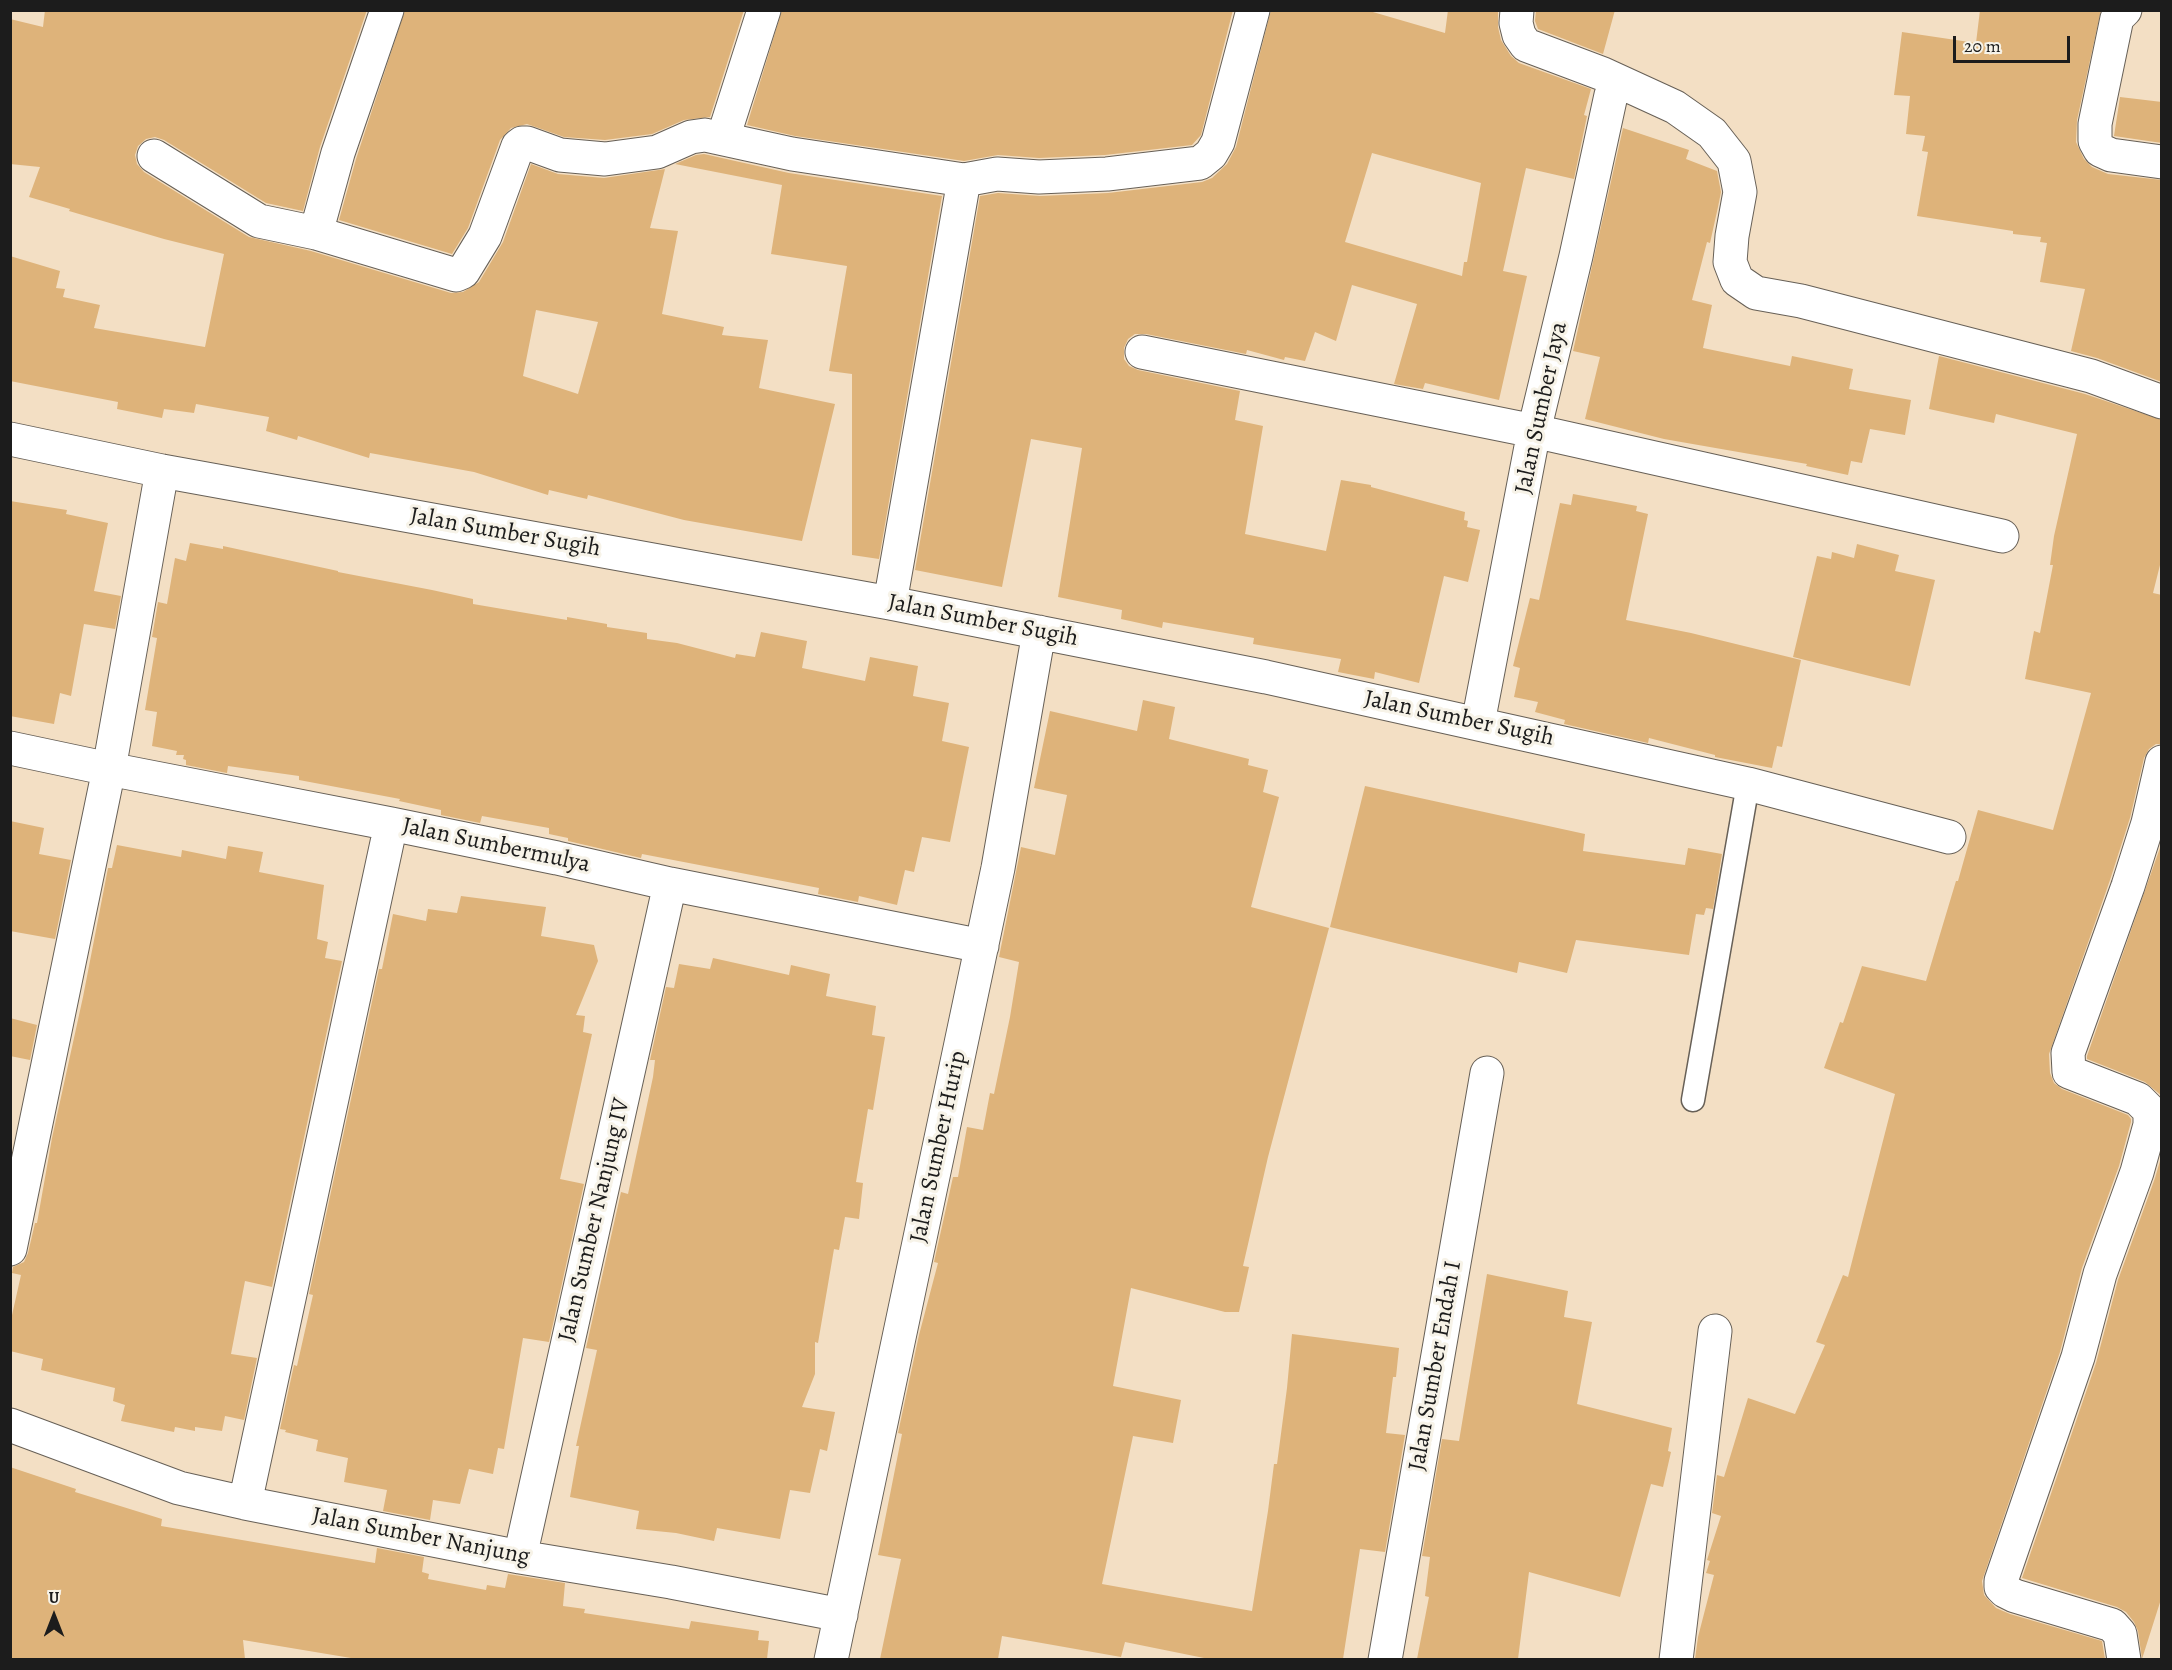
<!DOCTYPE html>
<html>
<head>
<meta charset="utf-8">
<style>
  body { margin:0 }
  #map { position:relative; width:2172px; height:1670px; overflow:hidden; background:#f3dfc4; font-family:Alegreya,serif }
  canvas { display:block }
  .frame { position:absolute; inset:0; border:12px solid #1c1c1c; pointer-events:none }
  .north { position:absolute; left:24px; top:1586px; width:60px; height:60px; -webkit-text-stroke:4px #f7f3e8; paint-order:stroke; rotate:0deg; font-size:16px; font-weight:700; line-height:24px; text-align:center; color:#1c1c1c }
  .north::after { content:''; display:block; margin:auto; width:21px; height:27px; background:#1c1c1c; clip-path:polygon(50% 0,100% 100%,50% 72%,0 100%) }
  .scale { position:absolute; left:1953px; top:36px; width:117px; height:27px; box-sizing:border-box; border:3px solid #1c1c1c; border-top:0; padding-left:8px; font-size:18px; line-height:21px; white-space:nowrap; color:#1c1c1c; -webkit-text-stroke:4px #f7f3e8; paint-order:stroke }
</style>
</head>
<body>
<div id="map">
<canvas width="2172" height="1670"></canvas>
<div class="frame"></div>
<div class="north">U</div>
<div class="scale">20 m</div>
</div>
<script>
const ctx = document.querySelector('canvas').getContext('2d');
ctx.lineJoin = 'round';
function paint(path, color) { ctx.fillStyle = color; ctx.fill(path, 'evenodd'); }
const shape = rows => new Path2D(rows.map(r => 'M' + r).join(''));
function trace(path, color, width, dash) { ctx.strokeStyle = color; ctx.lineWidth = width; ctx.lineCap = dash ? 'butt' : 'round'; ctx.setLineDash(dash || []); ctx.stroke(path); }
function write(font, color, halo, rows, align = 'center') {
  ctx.font = font + ' Alegreya,serif'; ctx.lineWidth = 6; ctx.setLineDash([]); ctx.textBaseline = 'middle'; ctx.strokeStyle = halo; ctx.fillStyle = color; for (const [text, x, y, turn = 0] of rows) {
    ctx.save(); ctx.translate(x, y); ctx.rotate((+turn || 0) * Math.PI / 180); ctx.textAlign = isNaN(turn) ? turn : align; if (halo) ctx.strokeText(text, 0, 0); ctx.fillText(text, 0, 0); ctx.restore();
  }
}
paint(shape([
  [45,10,367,10,320,147,303,211,266,203,164,140,155,137,146,139,138,146,135,155,137,164,144,172,249,237,311,251,451,293,463,292,479,282,503,242,531,164,558,174,604,178,665,169,650,228,678,231,662,314,724,327,722,335,768,340,759,388,835,404,802,541,684,520,588,495,587,499,549,490,548,495,474,472,370,453,369,458,298,436,297,440,266,431,269,417,196,404,194,413,164,409,162,418,117,409,118,402,10,381,10,256,60,271,56,288,65,289,63,297,100,305,94,328,205,347,224,254,164,239,69,211,70,209,29,197,40,167,10,164,10,19,43,27],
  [536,310,598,322,578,394,523,376],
  [405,10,744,10,710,117,684,120,652,134,605,140,564,137,527,124,511,128,500,140,468,228,452,254,339,220,356,159],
  [782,10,1233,10,1201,135,1192,145,1105,155,1039,158,998,155,964,161,795,136,747,125],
  [1271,10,1366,10,1445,33,1448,10,1498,10,1498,27,1501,40,1511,56,1519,63,1591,89,1584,115,1587,116,1574,179,1526,168,1503,271,1527,276,1499,400,1425,383,1423,389,1394,384,1417,304,1352,285,1336,341,1315,332,1305,361,1285,357,1284,360,1247,350,1246,354,1146,334,1135,334,1128,339,1124,348,1124,359,1129,366,1138,370,1240,391,1235,420,1263,426,1245,534,1326,551,1341,480,1371,485,1371,487,1465,512,1464,520,1468,521,1467,527,1480,530,1468,582,1444,576,1419,683,1375,672,1374,679,1338,672,1341,659,1253,644,1254,638,1163,622,1162,628,1121,619,1122,610,1058,597,1082,448,1031,439,1002,587,915,570,980,196,998,193,1040,196,1108,193,1202,182,1212,178,1227,164,1236,147],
  [1372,153,1481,183,1467,262,1464,262,1462,276,1345,242],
  [1536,10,1615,10,1603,54,1538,29,1535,21],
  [1980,10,2101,10,2077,120,2076,142,2084,159,2092,167,2108,174,2162,180,2162,382,2097,358,2071,351,2085,289,2040,282,2047,243,2040,242,2041,237,2013,234,2013,231,1917,216,1928,152,1922,151,1925,136,1906,134,1910,96,1894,95,1902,32,1976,43],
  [2120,97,2162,102,2162,143,2114,136],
  [1623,128,1689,150,1686,159,1717,171,1721,192,1718,207,1710,243,1707,242,1692,300,1712,305,1703,348,1790,366,1792,356,1853,369,1849,389,1911,400,1905,435,1870,429,1862,463,1851,461,1848,475,1806,466,1807,464,1664,439,1585,419,1600,357,1573,351],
  [704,154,789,173,942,196,879,559,852,555,852,374,829,371,847,266,771,254,782,185,675,164,696,155],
  [1939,356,2085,394,2162,420,2162,557,2153,593,2162,595,2162,744,2156,744,2149,749,2144,758,2130,818,2110,880,2049,1054,2050,1073,2054,1083,2062,1089,2128,1115,2131,1119,2131,1122,2119,1166,2082,1268,2060,1352,1982,1581,1984,1595,1996,1608,2010,1614,2102,1641,2105,1659,1695,1659,1698,1637,1714,1575,1706,1573,1710,1561,1707,1560,1721,1516,1712,1513,1717,1475,1724,1477,1748,1398,1795,1414,1825,1345,1816,1342,1843,1275,1848,1277,1895,1094,1824,1068,1840,1022,1843,1023,1862,966,1926,981,1956,881,1958,881,1978,810,2053,830,2091,693,2025,679,2034,631,2040,633,2053,565,2050,565,2054,536,2077,434,1996,414,1994,423,1929,409],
  [1573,494,1637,506,1636,511,1648,514,1626,620,1691,633,1801,660,1782,747,1777,746,1772,768,1715,757,1715,755,1649,738,1648,743,1564,724,1565,720,1535,712,1538,702,1514,697,1520,668,1513,666,1530,598,1539,600,1560,503,1571,505],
  [10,501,67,510,66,514,108,523,94,591,121,596,115,629,84,624,71,696,60,693,54,724,10,716],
  [190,543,223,549,223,546,338,571,338,572,432,590,473,599,473,604,567,620,567,617,607,624,607,627,647,633,647,639,677,643,735,658,736,654,755,657,761,632,807,641,802,668,865,681,870,657,918,666,913,696,949,703,942,741,969,747,950,842,922,837,914,872,905,870,897,905,859,896,858,902,818,894,819,888,642,854,641,858,568,841,568,838,549,834,549,828,482,816,480,823,441,815,441,810,399,801,400,799,299,780,299,776,228,766,227,773,186,765,186,760,183,759,184,755,176,755,177,751,152,746,157,712,145,710,157,638,152,637,158,602,167,604,175,558,186,561],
  [1857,544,1899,555,1895,571,1935,580,1910,686,1793,657,1817,556,1831,559,1832,552,1854,558],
  [1143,700,1175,707,1169,739,1249,759,1248,765,1268,770,1263,792,1279,797,1251,907,1329,928,1268,1157,1243,1266,1249,1267,1239,1312,1225,1312,1131,1288,1113,1386,1181,1400,1173,1443,1133,1436,1102,1584,1252,1611,1268,1511,1274,1464,1277,1464,1287,1388,1292,1334,1399,1348,1396,1377,1393,1377,1386,1433,1405,1435,1385,1552,1360,1549,1343,1659,1209,1659,1125,1642,1121,1657,1002,1636,998,1659,880,1659,901,1559,878,1555,902,1434,898,1433,919,1335,938,1263,934,1262,953,1177,958,1177,967,1127,983,1130,990,1093,994,1094,1010,1017,1019,962,999,957,1021,847,1055,855,1067,795,1034,788,1050,711,1137,731],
  [1365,786,1585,834,1583,851,1685,865,1688,848,1722,854,1713,909,1706,908,1704,915,1696,914,1689,955,1576,940,1567,973,1519,962,1517,973,1330,927],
  [10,821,44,828,39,854,71,860,55,939,10,931],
  [2162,842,2162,1096,2145,1082,2087,1059,2087,1056],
  [117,845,181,857,182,850,226,859,228,846,263,852,259,872,324,885,317,939,328,942,325,958,342,961,272,1287,245,1281,231,1354,257,1358,244,1420,225,1416,222,1431,195,1427,195,1431,175,1427,174,1432,121,1421,125,1405,113,1401,115,1388,41,1370,43,1359,10,1351,10,1324,21,1275,12,1273,13,1267,24,1262,28,1253,35,1223,37,1223,52,1138,83,997,108,868,112,868],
  [461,896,546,907,541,936,594,945,598,961,576,1015,585,1016,583,1032,592,1034,560,1179,584,1184,549,1342,523,1338,504,1449,498,1448,493,1474,469,1469,460,1504,433,1500,430,1520,383,1511,387,1490,344,1482,348,1458,316,1451,318,1440,285,1432,286,1430,280,1429,294,1365,297,1366,313,1295,309,1294,379,969,382,969,393,914,426,921,428,909,457,913],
  [713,958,789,975,791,965,830,974,826,996,876,1006,872,1035,885,1037,873,1110,868,1109,856,1182,863,1183,859,1219,845,1217,839,1250,834,1249,818,1343,815,1342,815,1374,802,1407,835,1412,827,1451,820,1449,810,1493,790,1490,780,1539,717,1528,714,1541,676,1533,636,1529,639,1511,570,1497,579,1446,576,1446,597,1350,586,1348,621,1192,628,1194,653,1077,655,1060,650,1060,666,987,674,988,679,964,710,969],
  [10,1018,37,1025,30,1060,10,1056],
  [2162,1154,2162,1596,2142,1659,2138,1631,2134,1622,2126,1612,2117,1607,2022,1578,2096,1363,2118,1280,2155,1178],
  [1487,1274,1568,1291,1564,1317,1592,1322,1577,1404,1672,1428,1668,1451,1671,1452,1663,1487,1651,1484,1620,1597,1529,1572,1518,1659,1417,1659,1429,1597,1425,1596,1430,1557,1422,1556,1442,1439,1459,1441],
  [10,1467,76,1489,75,1492,162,1519,161,1526,375,1563,377,1548,424,1557,422,1572,429,1574,428,1579,486,1590,487,1585,505,1588,508,1574,565,1583,563,1606,585,1609,584,1613,689,1629,691,1621,759,1631,758,1640,769,1641,767,1659,357,1659,243,1640,245,1659,10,1659]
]), '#deb37a');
const service = shape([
  [1693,1100,1748,784]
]);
const minor = shape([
  [1517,10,1516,23,1519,35,1526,45,1603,74,1675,107,1712,133,1734,161,1740,192,1732,236,1730,262,1737,280,1756,293,1801,301,2091,376,2162,402],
  [2125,10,2117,18,2095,124,2095,141,2100,150,2111,155,2162,162],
  [723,138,764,10],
  [154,156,259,221,316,233,338,153,387,10],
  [316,233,456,275,463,272,485,236,518,146,522,143,527,143,560,155,605,159,657,152,691,137,705,135,792,154,964,180,997,174,1039,177,1107,174,1200,163,1211,154,1218,142,1253,10],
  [1142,352,1534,431,2002,536],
  [10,439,162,471,890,603,1266,677,1748,784,1949,837],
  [890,603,964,180],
  [1478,723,1534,431,1576,256,1611,95],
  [10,748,109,769,391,824,557,858,670,884,982,946],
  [10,1249,109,769,162,471],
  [10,1425,179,1488,245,1503,520,1557,671,1582,841,1615],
  [245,1503,391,824],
  [520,1557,670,884],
  [831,1660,998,868,1039,632],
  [1385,1660,1487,1073],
  [1676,1660,1715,1331],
  [2124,1660,2120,1634,2112,1625,2015,1596,2005,1591,2001,1587,2001,1581,2078,1357,2100,1274,2137,1172,2150,1125,2150,1111,2138,1099,2069,1072,2068,1053,2128,886,2148,823,2162,762]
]);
trace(service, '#676057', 25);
trace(minor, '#676057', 35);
trace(service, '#fff', 22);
trace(minor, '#fff', 33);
write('24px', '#1c1c1c', '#f7f3e8', [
  ["Jalan Sumber Jaya",1542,408,-78],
  ["Jalan Sumber Sugih",505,533,10],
  ["Jalan Sumber Sugih",983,621,11],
  ["Jalan Sumber Sugih",1459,719,12],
  ["Jalan Sumbermulya",496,846,12],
  ["Jalan Sumber Hurip",939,1147,-78],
  ["Jalan Sumber Nanjung IV",595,1220,-77],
  ["Jalan Sumber Endah I",1436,1366,-80],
  ["Jalan Sumber Nanjung",421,1537,11]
]);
</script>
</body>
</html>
